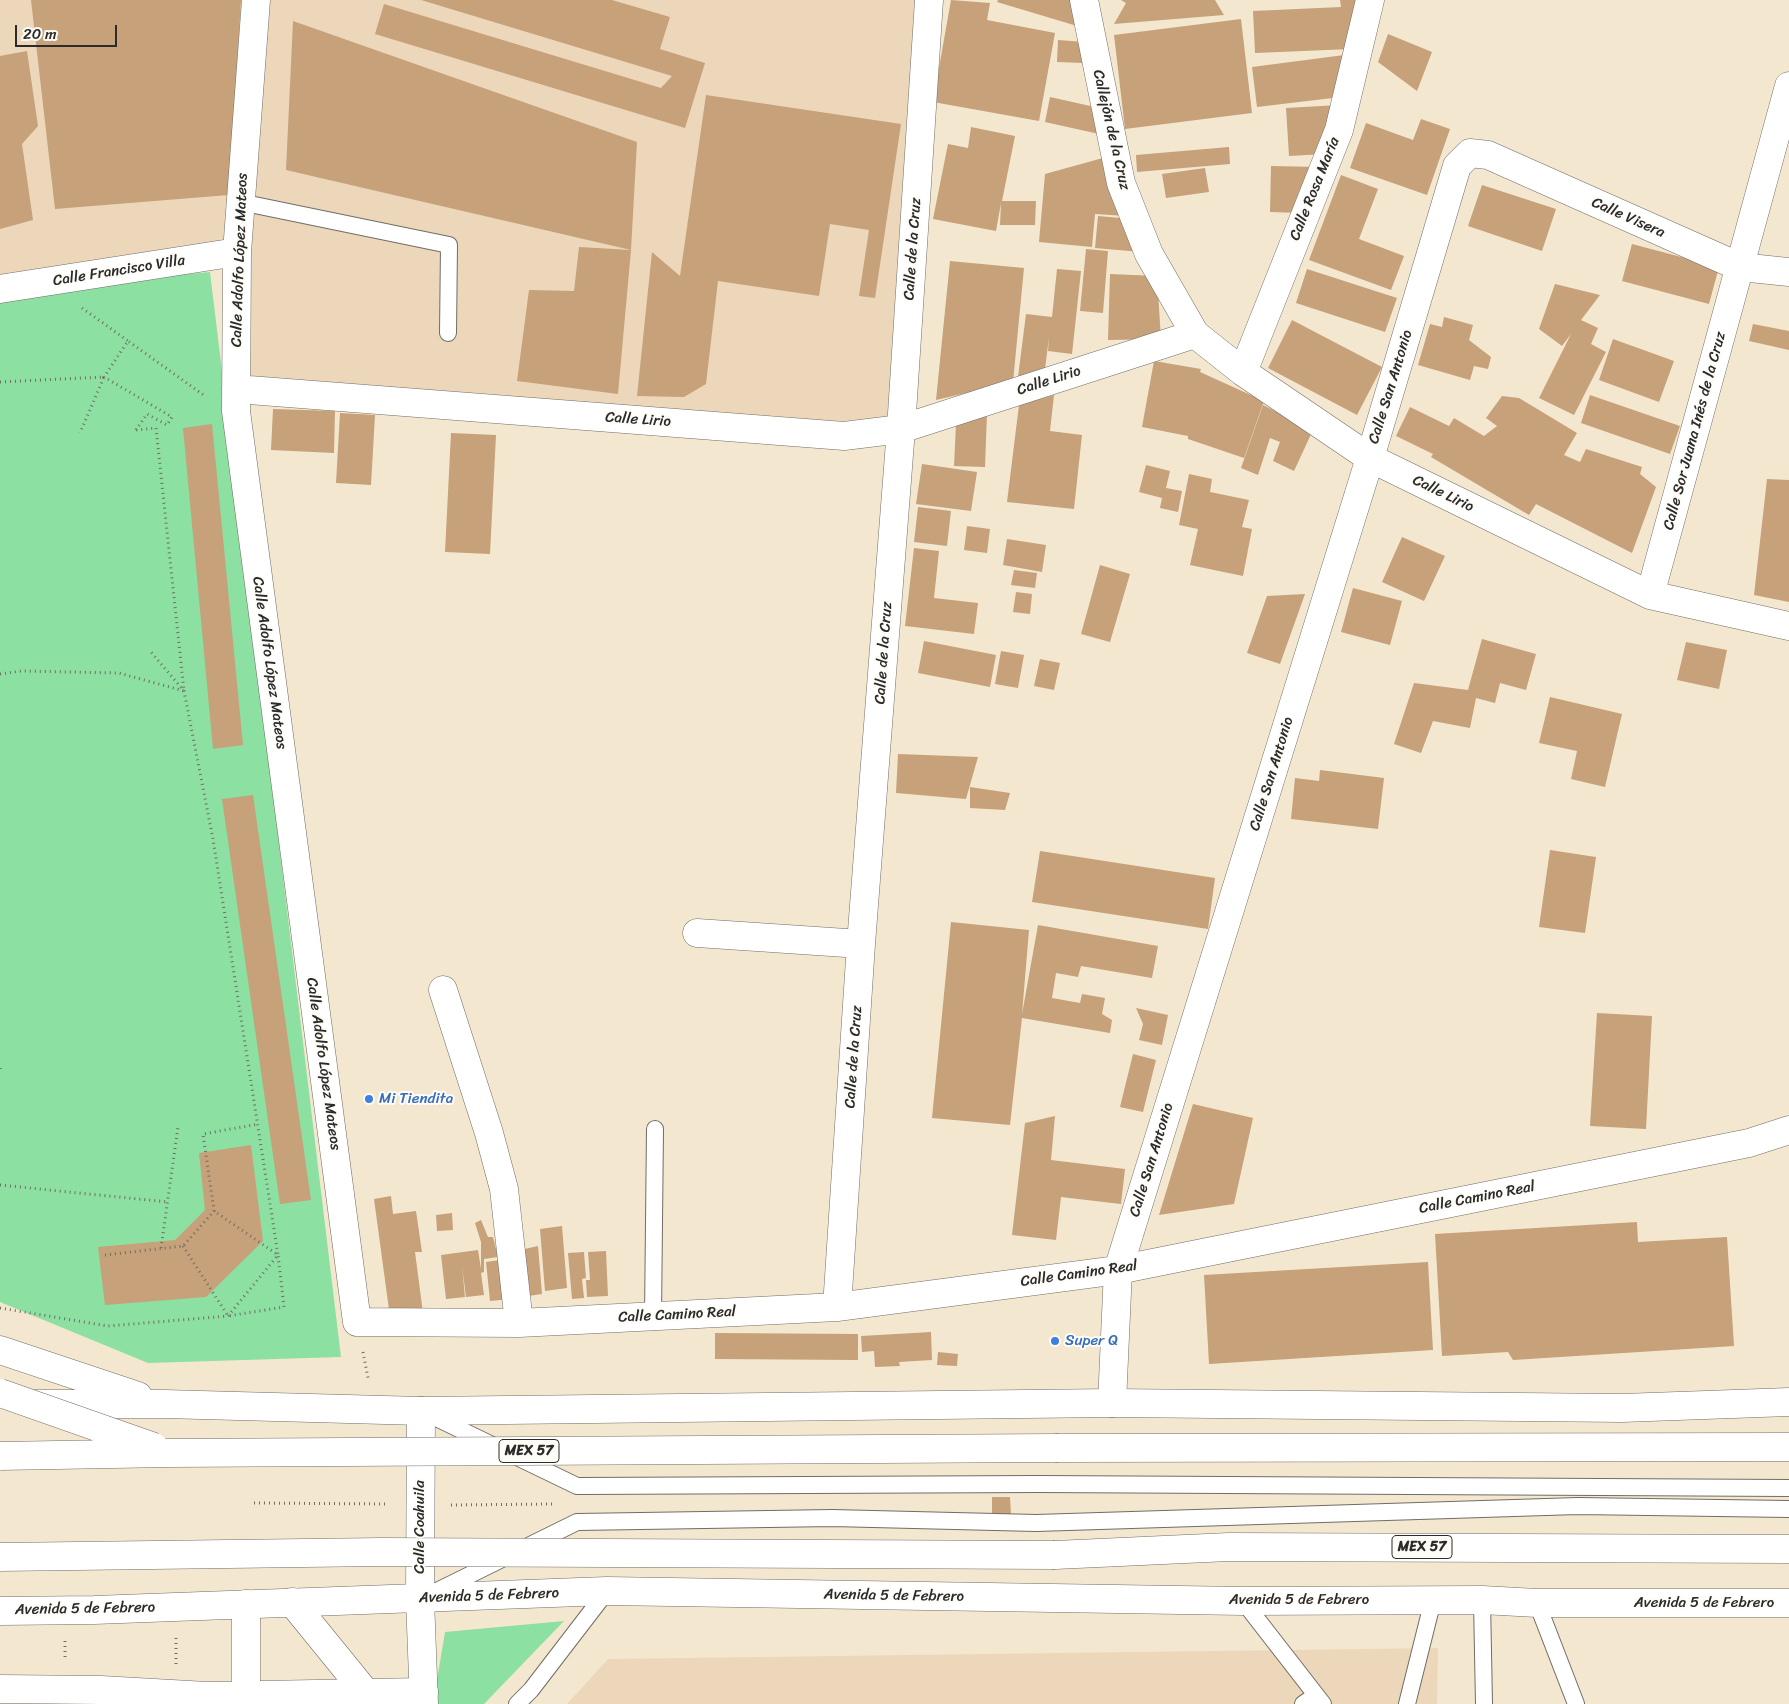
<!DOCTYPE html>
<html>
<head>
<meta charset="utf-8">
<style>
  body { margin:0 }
  #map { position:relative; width:1789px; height:1704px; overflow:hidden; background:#f4e7d0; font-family:Sriracha,sans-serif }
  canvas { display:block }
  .scale { position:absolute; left:15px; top:25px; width:102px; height:22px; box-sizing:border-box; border:2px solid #2b2b2b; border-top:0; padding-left:6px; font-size:15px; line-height:18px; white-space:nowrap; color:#2b2b2b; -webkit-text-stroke:4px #fdfcf7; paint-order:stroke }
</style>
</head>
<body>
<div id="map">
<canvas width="1789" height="1704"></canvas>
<div class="scale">20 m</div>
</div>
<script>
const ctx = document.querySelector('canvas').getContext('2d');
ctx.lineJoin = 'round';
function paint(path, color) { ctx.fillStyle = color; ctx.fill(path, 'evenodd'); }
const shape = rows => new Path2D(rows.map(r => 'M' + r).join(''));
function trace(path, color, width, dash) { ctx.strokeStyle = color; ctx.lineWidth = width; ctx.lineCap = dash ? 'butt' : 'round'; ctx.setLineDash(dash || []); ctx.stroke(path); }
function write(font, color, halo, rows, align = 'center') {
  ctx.font = font + ' Sriracha,sans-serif'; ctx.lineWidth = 4; ctx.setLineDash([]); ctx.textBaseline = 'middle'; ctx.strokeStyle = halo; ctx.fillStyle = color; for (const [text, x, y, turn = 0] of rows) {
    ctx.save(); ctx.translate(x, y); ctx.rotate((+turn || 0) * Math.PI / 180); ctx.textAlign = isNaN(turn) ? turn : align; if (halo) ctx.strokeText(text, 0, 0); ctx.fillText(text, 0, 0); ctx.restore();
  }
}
paint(shape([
  [0,0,929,0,901,429,236,389,237,252,0,289],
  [1438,1648,1437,1704,567,1704,608,1659]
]), '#edd7bb');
paint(shape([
  [210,272,341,1357,148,1363,0,1302,0,292],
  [564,1621,484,1704,433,1704,445,1632]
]), '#8ce0a2');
paint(shape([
  [31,0,241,0,229,195,55,209],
  [421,0,612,0,670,17,660,49,705,63,685,128,375,34,384,4,661,88,672,76],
  [951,0,990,3,987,20,1055,33,1039,121,933,102],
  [998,0,1072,0,1077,26,997,2],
  [1121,0,1215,0,1224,15,1114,24,1126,3],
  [1340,0,1363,0,1351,49,1255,53,1253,11,1341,7],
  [1241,19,1252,113,1125,129,1114,35],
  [293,21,637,142,631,250,286,170],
  [1388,34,1432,52,1417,91,1378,62],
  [1058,40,1084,42,1083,63,1057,62],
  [27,51,38,126,22,144,33,220,0,229,0,56],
  [1352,54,1341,97,1257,107,1252,67],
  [706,95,901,124,875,298,859,296,869,230,830,224,819,296,718,281,706,384,684,397,637,396,652,252,680,276],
  [1050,97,1095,107,1099,134,1045,122],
  [1339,105,1324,154,1289,156,1286,108],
  [1421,119,1450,129,1427,195,1350,168,1366,123,1413,140],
  [971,127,1015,136,1002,201,1036,201,1035,225,1000,225,1001,203,996,231,933,219,948,144,968,148],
  [1229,147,1230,164,1137,172,1136,155],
  [1110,156,1126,216,1095,214,1092,247,1039,242,1045,174],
  [1271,166,1319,167,1300,213,1270,212],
  [1205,168,1209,192,1166,198,1162,174],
  [1341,175,1378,189,1359,239,1404,256,1391,290,1309,260],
  [1482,185,1556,209,1542,251,1468,226],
  [1098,216,1131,219,1141,252,1095,248],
  [1632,244,1719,267,1709,304,1622,281],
  [579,247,631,250,618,394,517,381,529,290,574,291],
  [1086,249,1108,251,1103,313,1080,311],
  [950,261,1024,268,1013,382,936,400],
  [1057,269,1081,271,1072,354,1048,351,1049,337,1044,377,1017,385,1026,314,1052,317],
  [1307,269,1397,298,1385,332,1296,303],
  [1110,274,1157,276,1161,339,1108,340],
  [1555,284,1600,295,1581,320,1598,328,1591,344,1606,352,1574,415,1539,398,1571,334,1562,346,1539,329],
  [1444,317,1473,325,1469,340,1491,357,1488,369,1474,366,1470,380,1418,365,1430,324,1442,327],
  [1292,320,1382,367,1357,415,1268,368],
  [1753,324,1789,331,1789,350,1749,341],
  [1613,339,1674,361,1659,402,1599,380],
  [1154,361,1201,369,1200,372,1264,401,1244,458,1188,439,1188,436,1142,427],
  [1054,395,1050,431,1082,435,1074,509,1007,502,1019,405],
  [1590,395,1680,426,1670,454,1581,423],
  [1502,396,1519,398,1577,433,1564,455,1580,462,1586,449,1642,467,1640,474,1656,487,1632,553,1536,504,1529,515,1431,457,1433,454,1396,436,1410,407,1449,426,1454,418,1484,436,1497,426,1486,418],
  [1263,405,1313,430,1294,471,1273,461,1280,442,1270,438,1258,475,1241,468],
  [273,409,335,411,334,453,271,450],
  [340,413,375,415,371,485,336,483],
  [987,413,985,467,954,466,956,424],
  [212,424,243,745,213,749,183,428],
  [451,433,496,435,490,554,445,552],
  [922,464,977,472,971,511,916,504],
  [1146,465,1170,471,1166,488,1182,491,1178,512,1160,508,1162,498,1139,492],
  [1189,474,1212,479,1210,492,1249,500,1242,527,1252,529,1243,576,1190,565,1198,529,1179,525],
  [1767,479,1789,480,1789,602,1754,595],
  [918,507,951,511,947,546,914,542],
  [967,526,990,529,987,553,964,550],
  [1402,537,1445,556,1424,601,1382,582],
  [1007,539,1046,545,1042,572,1003,565],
  [914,548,939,551,934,598,978,603,974,634,905,626],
  [1100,565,1130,574,1110,642,1081,634],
  [1014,570,1037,573,1035,588,1011,585],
  [1353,588,1402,601,1390,645,1341,632],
  [1016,592,1032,594,1030,614,1013,612],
  [1305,594,1280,664,1247,653,1267,596],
  [1482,639,1536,654,1526,690,1500,683,1495,703,1476,698,1470,728,1433,721,1421,753,1394,744,1414,683,1468,690],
  [924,641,996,655,990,687,918,673],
  [1686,642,1727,650,1719,689,1677,680],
  [1001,651,1024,655,1018,688,995,684],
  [1040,659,1060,663,1054,690,1034,686],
  [1550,697,1622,714,1605,787,1571,779,1577,751,1539,743],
  [898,754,978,757,966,799,896,793],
  [1320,770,1384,778,1378,829,1291,819,1295,778,1319,781],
  [970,787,1010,793,1005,810,970,808],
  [253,795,311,1200,280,1204,222,799],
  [1550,850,1596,857,1585,933,1539,927],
  [1040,851,1215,878,1208,929,1032,902],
  [951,922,1029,930,1022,1014,1038,925,1158,946,1152,978,1081,966,1078,977,1056,973,1052,998,1080,1003,1082,994,1105,998,1102,1014,1112,1020,1110,1033,1022,1018,1010,1125,932,1118],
  [1136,1008,1168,1015,1162,1045,1139,1040,1143,1024],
  [1597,1013,1652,1016,1646,1129,1590,1126],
  [1133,1054,1156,1060,1143,1112,1120,1107],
  [1193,1104,1253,1118,1234,1204,1159,1215],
  [1055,1116,1051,1160,1125,1169,1121,1204,1061,1197,1056,1240,1012,1235,1025,1123],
  [251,1145,263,1241,206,1297,105,1305,98,1247,175,1240,205,1210,199,1153],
  [391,1196,393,1214,416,1211,422,1252,415,1252,423,1313,390,1317,374,1199],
  [452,1213,453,1230,437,1231,436,1215],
  [481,1220,488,1237,493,1237,498,1257,484,1259,484,1272,481,1273,484,1295,466,1297,462,1266,465,1297,446,1299,441,1255,478,1250,481,1269,481,1242,475,1223],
  [1637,1222,1638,1242,1727,1237,1734,1346,1513,1360,1508,1352,1442,1356,1435,1234],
  [562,1226,567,1288,545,1291,540,1229],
  [538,1246,542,1294,521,1297,516,1251],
  [606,1251,608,1296,587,1297,586,1280,590,1280,588,1252],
  [584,1252,586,1278,582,1279,584,1298,572,1299,568,1253],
  [507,1259,511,1299,490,1301,486,1262],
  [1428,1262,1433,1350,1209,1364,1204,1275],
  [931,1332,932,1360,899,1362,900,1366,875,1367,874,1351,862,1352,861,1336],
  [715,1333,858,1334,858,1360,715,1359],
  [938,1352,958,1354,957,1366,937,1365],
  [992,1497,1010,1497,1011,1515,992,1515]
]), '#c6a179');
const lane = shape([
  [240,202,449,245,448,333],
  [653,1316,655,1129],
  [430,1415,577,1486,1038,1484,1789,1488],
  [433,1593,577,1522,832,1518,1036,1523,1578,1506,1789,1509],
  [1482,1600,1484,1704],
  [1243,1601,1323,1704],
  [1537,1603,1576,1704],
  [517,1704,531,1690,607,1591],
  [1303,1704,1316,1695],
  [1407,1704,1433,1600]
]);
const street = shape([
  [256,0,237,252,236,411,357,1322,519,1323,837,1307,1118,1270],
  [1084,0,1121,183,1149,254,1195,334,1243,372,1370,458,1650,595,1789,626],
  [0,289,237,252],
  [1243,372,1339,130,1370,0],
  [236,389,844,436,901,429,1195,334],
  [1650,595,1789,86],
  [697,933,861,944],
  [443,990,489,1133,504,1189,519,1323],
  [837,1307,861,944,901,429,929,0],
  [1112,1403,1118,1270,1370,458,1457,166,1470,153,1488,155,1740,267,1789,272],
  [0,1689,101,1690,207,1696,424,1692],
  [246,1696,246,1604]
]);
const secondary = shape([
  [1118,1270,1749,1143,1789,1130],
  [0,1350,138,1396],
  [36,1404,164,1404,421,1411,1112,1403,1622,1408,1789,1402],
  [0,1611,94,1610,607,1591,1243,1601,1482,1600,1537,1603,1789,1603]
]);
const primary = shape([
  [421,1411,420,1599,424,1704],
  [292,1602,366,1693,366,1704]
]);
const highway = shape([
  [1058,1448,1789,1447],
  [1055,1555,1229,1547,1789,1549]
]);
trace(lane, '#716d65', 18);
trace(street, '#716d65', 29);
trace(secondary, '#716d65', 29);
trace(primary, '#716d65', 29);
trace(highway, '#716d65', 29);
trace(shape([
  [82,308,128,341],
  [0,382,104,377,80,433],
  [136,430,147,414,167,425,172,417,104,377,128,341,205,396],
  [0,674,21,671,119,673,184,691,156,428,136,430],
  [0,1069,0,1067],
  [0,1185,168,1202],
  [183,1246,228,1316,284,1307,278,1255,214,1211],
  [161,1248,178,1127],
  [105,1255,183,1246,214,1211,203,1134,259,1124],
  [0,1308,108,1326,228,1316,278,1255,213,839,184,691,151,652],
  [363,1352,368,1378],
  [254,1503,389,1504],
  [451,1505,552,1504],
  [176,1638,176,1664],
  [65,1641,65,1660]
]), '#716d65', 3, [1, 4]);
trace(lane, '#fff', 16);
trace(street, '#fff', 28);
trace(secondary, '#fff', 28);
trace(primary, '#fff', 28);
trace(highway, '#fff', 28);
const highwayBridge = shape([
  [0,1393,154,1447],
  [0,1456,170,1453,1058,1448],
  [0,1557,381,1552,1055,1555]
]);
trace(highwayBridge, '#716d65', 29, []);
trace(highwayBridge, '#fff', 28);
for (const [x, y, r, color] of [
  [369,1099,5,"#3f7fe0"],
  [1055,1341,5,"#3f7fe0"]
]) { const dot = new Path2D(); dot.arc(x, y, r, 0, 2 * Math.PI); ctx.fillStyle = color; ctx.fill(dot); trace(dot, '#fdfcf7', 2); }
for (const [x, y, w] of [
  [529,1451,60],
  [1422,1547,60]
]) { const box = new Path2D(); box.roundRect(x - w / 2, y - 11.5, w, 23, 4); ctx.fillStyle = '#fdfcf7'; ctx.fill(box); trace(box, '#2b2b2b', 1); }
write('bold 14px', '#2b2b2b', null, [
  ["MEX 57",529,1451],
  ["MEX 57",1422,1547]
]);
write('15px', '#2b2b2b', '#fdfcf7', [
  ["Callejón de la Cruz",1111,130,77],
  ["Calle Rosa María",1315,189,-68],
  ["Calle Visera",1628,218,24],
  ["Calle de la Cruz",913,249,-86],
  ["Calle Adolfo López Mateos",240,260,-88],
  ["Calle Francisco Villa",119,271,-9],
  ["Calle Lirio",1049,381,-18],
  ["Calle San Antonio",1391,387,-73],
  ["Calle Lirio",638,420,4],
  ["Calle Sor Juana Inés de la Cruz",1695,431,-75],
  ["Calle Lirio",1443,494,26],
  ["Calle de la Cruz",884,653,-86],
  ["Calle Adolfo López Mateos",269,663,82],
  ["Calle San Antonio",1272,774,-73],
  ["Calle de la Cruz",854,1057,-86],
  ["Calle Adolfo López Mateos",323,1064,82],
  ["Calle San Antonio",1152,1160,-73],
  ["Calle Camino Real",1477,1198,-11],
  ["Calle Camino Real",1079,1274,-8],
  ["Calle Camino Real",677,1315,-3],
  ["Calle Coahuila",420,1527,-90],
  ["Avenida 5 de Febrero",489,1596,-2],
  ["Avenida 5 de Febrero",894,1596,1],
  ["Avenida 5 de Febrero",1299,1600],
  ["Avenida 5 de Febrero",1704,1603],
  ["Avenida 5 de Febrero",85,1609,-1]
]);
write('15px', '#366cbe', '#fdfcf7', [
  ["Mi Tiendita",379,1099],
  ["Super Q",1065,1341]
], 'left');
</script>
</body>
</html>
